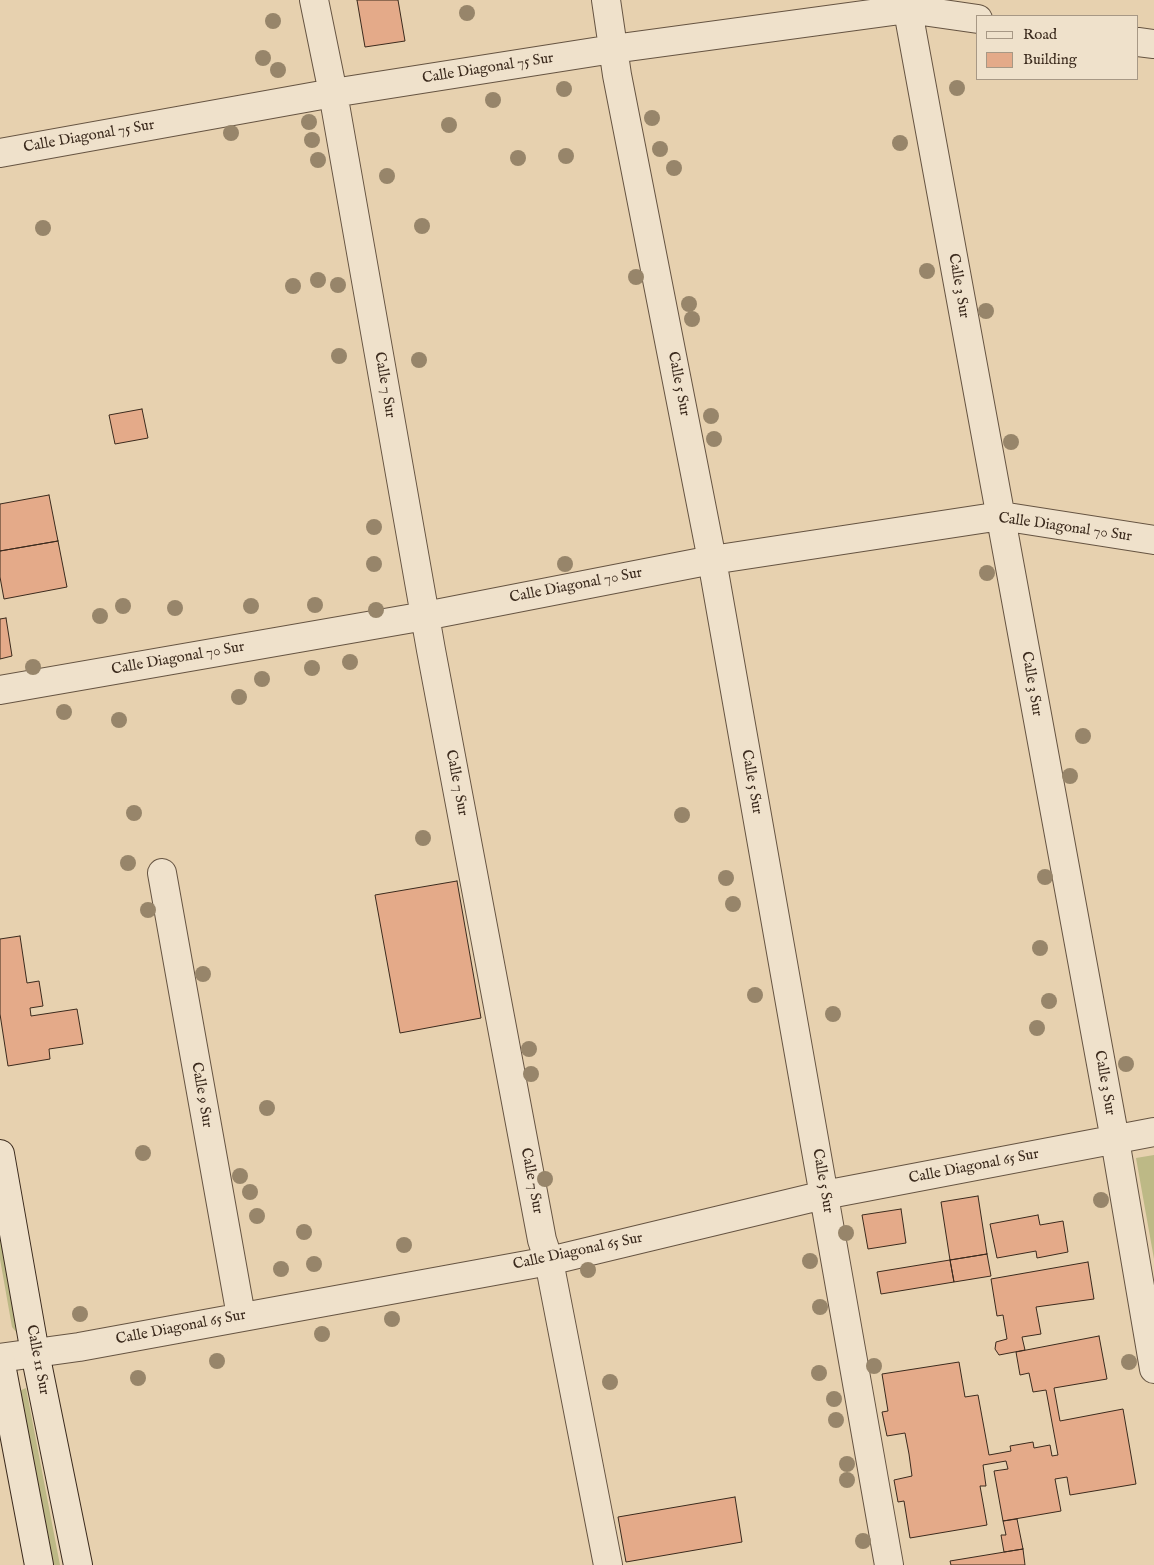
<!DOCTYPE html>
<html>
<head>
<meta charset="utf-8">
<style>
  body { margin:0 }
  #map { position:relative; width:1154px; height:1565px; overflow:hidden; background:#e7d1af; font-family:"IM FELL English",serif }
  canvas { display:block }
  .legend { position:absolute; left:976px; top:15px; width:162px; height:65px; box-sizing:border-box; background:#efe1cb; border:1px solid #a79885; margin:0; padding:6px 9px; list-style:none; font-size:15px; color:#3b2a1d }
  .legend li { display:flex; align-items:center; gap:10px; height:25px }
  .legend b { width:25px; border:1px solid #a79885 }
</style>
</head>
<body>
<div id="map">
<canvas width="1154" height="1565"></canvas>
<ul class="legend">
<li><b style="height:6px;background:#efe1cb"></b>Road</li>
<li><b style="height:14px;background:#e4aa89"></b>Building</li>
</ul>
</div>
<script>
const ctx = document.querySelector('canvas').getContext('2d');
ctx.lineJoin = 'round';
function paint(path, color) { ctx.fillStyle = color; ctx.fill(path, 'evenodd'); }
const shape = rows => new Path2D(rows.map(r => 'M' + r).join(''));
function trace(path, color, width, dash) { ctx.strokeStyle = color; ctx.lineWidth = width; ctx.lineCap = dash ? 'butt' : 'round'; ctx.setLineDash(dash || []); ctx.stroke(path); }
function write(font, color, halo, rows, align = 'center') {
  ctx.font = font + ' "IM FELL English",serif'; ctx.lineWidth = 4; ctx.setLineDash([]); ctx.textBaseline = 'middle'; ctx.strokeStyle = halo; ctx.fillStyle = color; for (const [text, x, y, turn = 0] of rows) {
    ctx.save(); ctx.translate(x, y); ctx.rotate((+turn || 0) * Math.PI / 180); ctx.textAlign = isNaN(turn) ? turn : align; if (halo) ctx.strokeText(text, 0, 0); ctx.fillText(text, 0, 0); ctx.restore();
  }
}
paint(shape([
  [1154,1155,1154,1259,1136,1158],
  [0,1216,20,1327,17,1333,12,1327,0,1259],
  [26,1388,60,1565,52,1565,19,1391]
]), '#bdb986');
const building = shape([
  [357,0,398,0,405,41,365,47,357,0],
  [142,409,148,438,115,444,109,415,142,409],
  [49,495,58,541,0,551,0,504,49,495],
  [58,541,67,587,4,599,0,577,0,551,58,541],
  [6,618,12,656,0,659,0,619,6,618],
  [457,881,481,1018,400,1033,375,895,457,881],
  [20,936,27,983,39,981,43,1006,30,1008,31,1016,77,1009,83,1044,49,1049,50,1059,8,1066,0,1014,0,939,20,936],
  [978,1196,987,1254,950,1260,941,1202,978,1196],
  [901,1209,906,1243,868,1249,862,1215,901,1209],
  [1038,1215,1040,1225,1063,1221,1068,1252,1037,1258,1036,1251,997,1258,990,1224,1038,1215],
  [987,1254,991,1276,954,1282,950,1260,987,1254],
  [950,1260,954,1282,881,1294,877,1272,950,1260],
  [1088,1262,1094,1299,1036,1307,1041,1334,1022,1337,1025,1350,999,1355,995,1349,996,1342,1007,1339,1003,1315,997,1316,991,1279,1088,1262],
  [1099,1336,1107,1379,1054,1388,1060,1421,1123,1409,1136,1484,1070,1495,1067,1477,1055,1479,1061,1511,1003,1521,994,1471,1008,1469,1006,1461,983,1465,986,1486,980,1486,987,1525,910,1538,904,1501,898,1502,894,1480,912,1476,909,1454,905,1433,887,1436,882,1412,888,1411,882,1374,959,1362,965,1397,978,1395,989,1455,1011,1451,1010,1446,1033,1442,1034,1448,1050,1445,1052,1456,1058,1455,1046,1390,1033,1392,1029,1373,1020,1375,1016,1352,1099,1336],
  [735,1497,742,1542,626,1562,618,1517,735,1497],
  [1017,1519,1023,1549,1004,1552,1001,1535,1006,1535,1003,1521,1017,1519],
  [1023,1549,1025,1565,951,1565,950,1561,1023,1549]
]);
paint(building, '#e4aa89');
trace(building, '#3b2a1d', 1);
const minor = shape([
  [314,0,333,93,431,650,542,1240,549,1261,608,1565],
  [606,0,617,75,712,560,889,1565],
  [906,0,1115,1140,1154,1369],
  [1138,42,1154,44],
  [0,153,333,93,613,49,908,9,978,19],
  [0,690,425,616,712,560,1001,516,1154,540],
  [162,873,241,1316],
  [0,1358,79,1347,549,1261,824,1195,1154,1132]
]);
const secondary = shape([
  [0,1154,35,1353,78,1565],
  [0,1359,39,1565]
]);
trace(minor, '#665442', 30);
trace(secondary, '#3b2a1d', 30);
trace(minor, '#efe1cb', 28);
trace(secondary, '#efe1cb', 28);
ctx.fillStyle = '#97856a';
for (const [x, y] of [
  [467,13],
  [273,21],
  [263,58],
  [278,70],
  [957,88],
  [564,89],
  [493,100],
  [652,118],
  [309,122],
  [449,125],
  [231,133],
  [312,140],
  [900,143],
  [660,149],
  [566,156],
  [518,158],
  [318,160],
  [674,168],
  [387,176],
  [422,226],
  [43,228],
  [927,271],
  [636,277],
  [318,280],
  [338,285],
  [293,286],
  [689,304],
  [986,311],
  [692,319],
  [339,356],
  [419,360],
  [711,416],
  [714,439],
  [1011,442],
  [374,527],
  [374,564],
  [565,564],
  [987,573],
  [315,605],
  [123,606],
  [251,606],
  [175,608],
  [376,610],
  [100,616],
  [350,662],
  [33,667],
  [312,668],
  [262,679],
  [239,697],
  [64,712],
  [119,720],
  [1083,736],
  [1070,776],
  [134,813],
  [682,815],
  [423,838],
  [128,863],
  [1045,877],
  [726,878],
  [733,904],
  [148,910],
  [1040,948],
  [203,974],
  [755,995],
  [1049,1001],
  [833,1014],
  [1037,1028],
  [529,1049],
  [1126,1064],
  [531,1074],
  [267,1108],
  [143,1153],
  [240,1176],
  [545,1179],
  [250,1192],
  [1101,1200],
  [257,1216],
  [304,1232],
  [846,1233],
  [404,1245],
  [810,1261],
  [314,1264],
  [281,1269],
  [588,1270],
  [820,1307],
  [80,1314],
  [392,1319],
  [322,1334],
  [217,1361],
  [1129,1362],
  [874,1366],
  [819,1373],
  [138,1378],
  [610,1382],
  [834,1399],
  [836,1420],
  [847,1464],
  [847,1480],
  [863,1541]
]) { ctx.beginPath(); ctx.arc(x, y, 8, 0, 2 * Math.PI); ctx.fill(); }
write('15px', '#3b2a1d', '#efe1cb', [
  ["Calle Diagonal 75 Sur",488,69,-9],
  ["Calle Diagonal 75 Sur",89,137,-10],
  ["Calle 3 Sur",958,286,80],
  ["Calle 5 Sur",678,384,79],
  ["Calle 7 Sur",384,385,80],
  ["Calle Diagonal 70 Sur",1065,528,8],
  ["Calle Diagonal 70 Sur",576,586,-11],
  ["Calle Diagonal 70 Sur",178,659,-10],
  ["Calle 3 Sur",1031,684,80],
  ["Calle 5 Sur",751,782,80],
  ["Calle 7 Sur",456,783,79],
  ["Calle 3 Sur",1104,1083,80],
  ["Calle 9 Sur",201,1095,80],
  ["Calle Diagonal 65 Sur",974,1167,-11],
  ["Calle 7 Sur",531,1181,79],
  ["Calle 5 Sur",822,1181,80],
  ["Calle Diagonal 65 Sur",578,1252,-12],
  ["Calle Diagonal 65 Sur",181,1328,-11],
  ["Calle 11 Sur",37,1360,79]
]);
</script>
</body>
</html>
